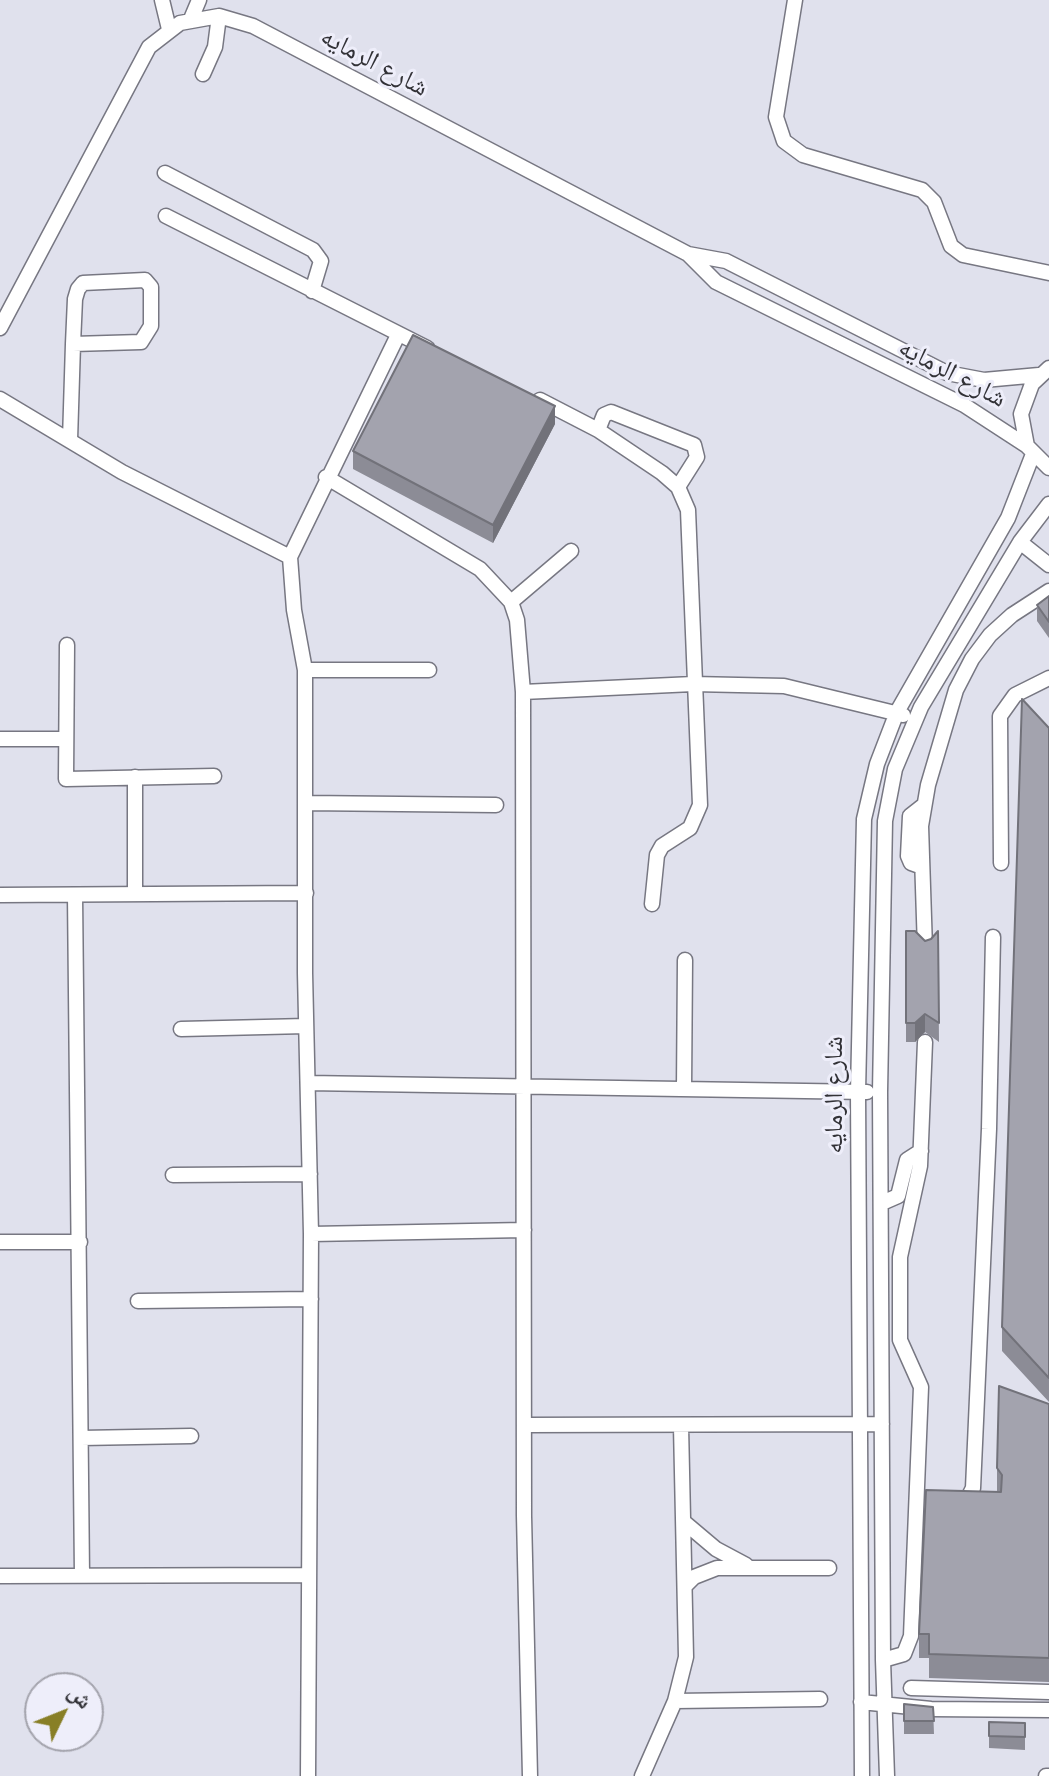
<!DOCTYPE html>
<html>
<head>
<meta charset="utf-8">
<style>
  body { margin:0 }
  #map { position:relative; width:1049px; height:1776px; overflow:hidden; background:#e0e1ed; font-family:"Varela Round","Noto Naskh Arabic",sans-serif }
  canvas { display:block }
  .north { position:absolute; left:24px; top:1672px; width:80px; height:80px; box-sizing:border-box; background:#eeeefa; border:2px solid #a3a3ac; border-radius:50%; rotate:47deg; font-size:22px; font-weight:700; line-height:32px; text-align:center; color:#323237 }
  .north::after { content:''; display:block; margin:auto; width:28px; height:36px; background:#887f26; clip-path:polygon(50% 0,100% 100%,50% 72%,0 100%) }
</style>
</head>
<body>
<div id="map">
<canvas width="1049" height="1776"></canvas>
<div class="north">ش</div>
</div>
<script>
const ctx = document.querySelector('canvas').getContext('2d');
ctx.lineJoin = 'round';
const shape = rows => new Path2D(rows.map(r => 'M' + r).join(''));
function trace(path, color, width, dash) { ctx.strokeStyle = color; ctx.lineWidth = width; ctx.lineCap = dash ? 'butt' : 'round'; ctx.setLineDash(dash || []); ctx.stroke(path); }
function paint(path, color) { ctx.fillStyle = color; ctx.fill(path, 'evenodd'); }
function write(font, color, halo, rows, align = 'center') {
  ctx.font = font + ' "Varela Round","Noto Naskh Arabic",sans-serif'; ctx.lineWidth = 6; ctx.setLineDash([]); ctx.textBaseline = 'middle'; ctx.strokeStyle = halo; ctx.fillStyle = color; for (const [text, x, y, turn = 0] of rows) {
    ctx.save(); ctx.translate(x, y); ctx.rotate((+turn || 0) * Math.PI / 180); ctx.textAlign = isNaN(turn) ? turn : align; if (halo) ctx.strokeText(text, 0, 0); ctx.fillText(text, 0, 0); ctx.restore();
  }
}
const minor = shape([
  [162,0,169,29],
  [795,0,776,117,784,141,803,155,922,190,934,202,951,246,963,255,1049,273],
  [191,19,199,0],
  [203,74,215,47,219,16],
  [165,173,313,250,321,261,312,291],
  [166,216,427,348],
  [688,254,726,261,947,373,984,380,1039,375],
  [0,328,149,47,180,23,219,16,253,26,688,254,716,282,964,405,1027,446],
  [1049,368,1032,384,1021,414,1027,446,1049,468],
  [0,399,122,472,290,557],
  [540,400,598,430,662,473,678,487,688,510,700,805,690,828,662,846,657,855,652,904],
  [598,430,604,415,611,412,694,445,697,457,678,487],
  [70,440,73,344,75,299,78,289,83,283,145,280,151,287,151,326,141,342,73,344],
  [326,477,480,569,511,602,517,620,523,692,524,1516,530,1776],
  [1020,542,1049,565],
  [511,602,571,551],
  [67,645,66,779,214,776],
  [305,670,429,670],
  [523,692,693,684,784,686,903,715],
  [0,739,65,739],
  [305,803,496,805],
  [1001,863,1000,716,1015,695,1049,678],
  [922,867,911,863,908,856,910,816,924,805],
  [135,894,135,777],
  [0,895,306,893],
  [75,895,82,1575],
  [925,949,921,826,928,785,956,690,972,659,990,635,1012,615,1049,591],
  [181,1029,306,1026],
  [308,1083,867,1092],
  [684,1089,685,960],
  [173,1175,310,1174],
  [882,1203,898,1196,907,1160,921,1151],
  [311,1234,524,1230],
  [0,1242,80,1242],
  [138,1301,311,1299],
  [526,1425,882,1424],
  [81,1438,191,1436],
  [960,1501,969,1496,973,1488,989,1129,993,937],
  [684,1522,716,1549,746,1565],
  [0,1576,309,1575],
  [685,1586,694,1577,717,1568,829,1568],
  [883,1660,904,1654,911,1636,921,1387,900,1340,900,1257,920,1166,925,1042],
  [911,1688,1049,1692],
  [675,1701,820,1699],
  [861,1702,931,1709,1049,1710],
  [308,1776,311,1234,305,973,305,670,294,610,290,557,398,335],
  [642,1776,675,1701,686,1657,681,1426],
  [862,1776,858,1092,864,819,877,764,897,712,1008,518,1033,454],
  [887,1776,883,1660,880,1092,885,821,895,769,921,707,1020,542,1049,504],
  [1046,1776,1049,1776]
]);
trace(minor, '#777782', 17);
trace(minor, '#fff', 14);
paint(shape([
  [555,424,493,543,353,469,353,451],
  [1049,596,1049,638,1037,621,1037,605],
  [1049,728,1049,1402,1002,1351,1002,1327],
  [906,931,925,941,931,939,938,931,939,1042,925,1032,915,1042,906,1042],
  [1049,1404,1049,1682,929,1678,929,1658,919,1658,919,1634,997,1492,997,1468],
  [904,1704,933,1707,934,1734,904,1734],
  [1025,1723,1025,1750,989,1748,989,1736]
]), '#8c8c96');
paint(shape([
  [555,406,555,424,493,543,493,525],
  [925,1014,925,1032,915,1042,915,1023]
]), '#72727a');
const building = shape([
  [413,335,555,406,493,525,353,451,413,335],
  [1049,596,1049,622,1037,605,1049,596],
  [1022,699,1049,728,1049,1378,1002,1327,1022,699],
  [906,931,915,931,925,941,931,939,938,931,939,1023,925,1014,915,1023,906,1023,906,931],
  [999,1386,1049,1404,1049,1658,929,1654,929,1634,919,1634,926,1490,1001,1492,1002,1475,997,1468,999,1386],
  [904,1704,933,1707,934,1721,904,1721,904,1704],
  [989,1722,1025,1723,1025,1737,989,1736,989,1722]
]);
paint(building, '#a3a3ae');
trace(building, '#72727a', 2);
write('26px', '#323237', '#eeeefa', [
  ["شارع الرمايه",374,63,28],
  ["شارع الرمايه",952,374,28],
  ["شارع الرمايه",835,1095,-90]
]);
</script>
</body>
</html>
